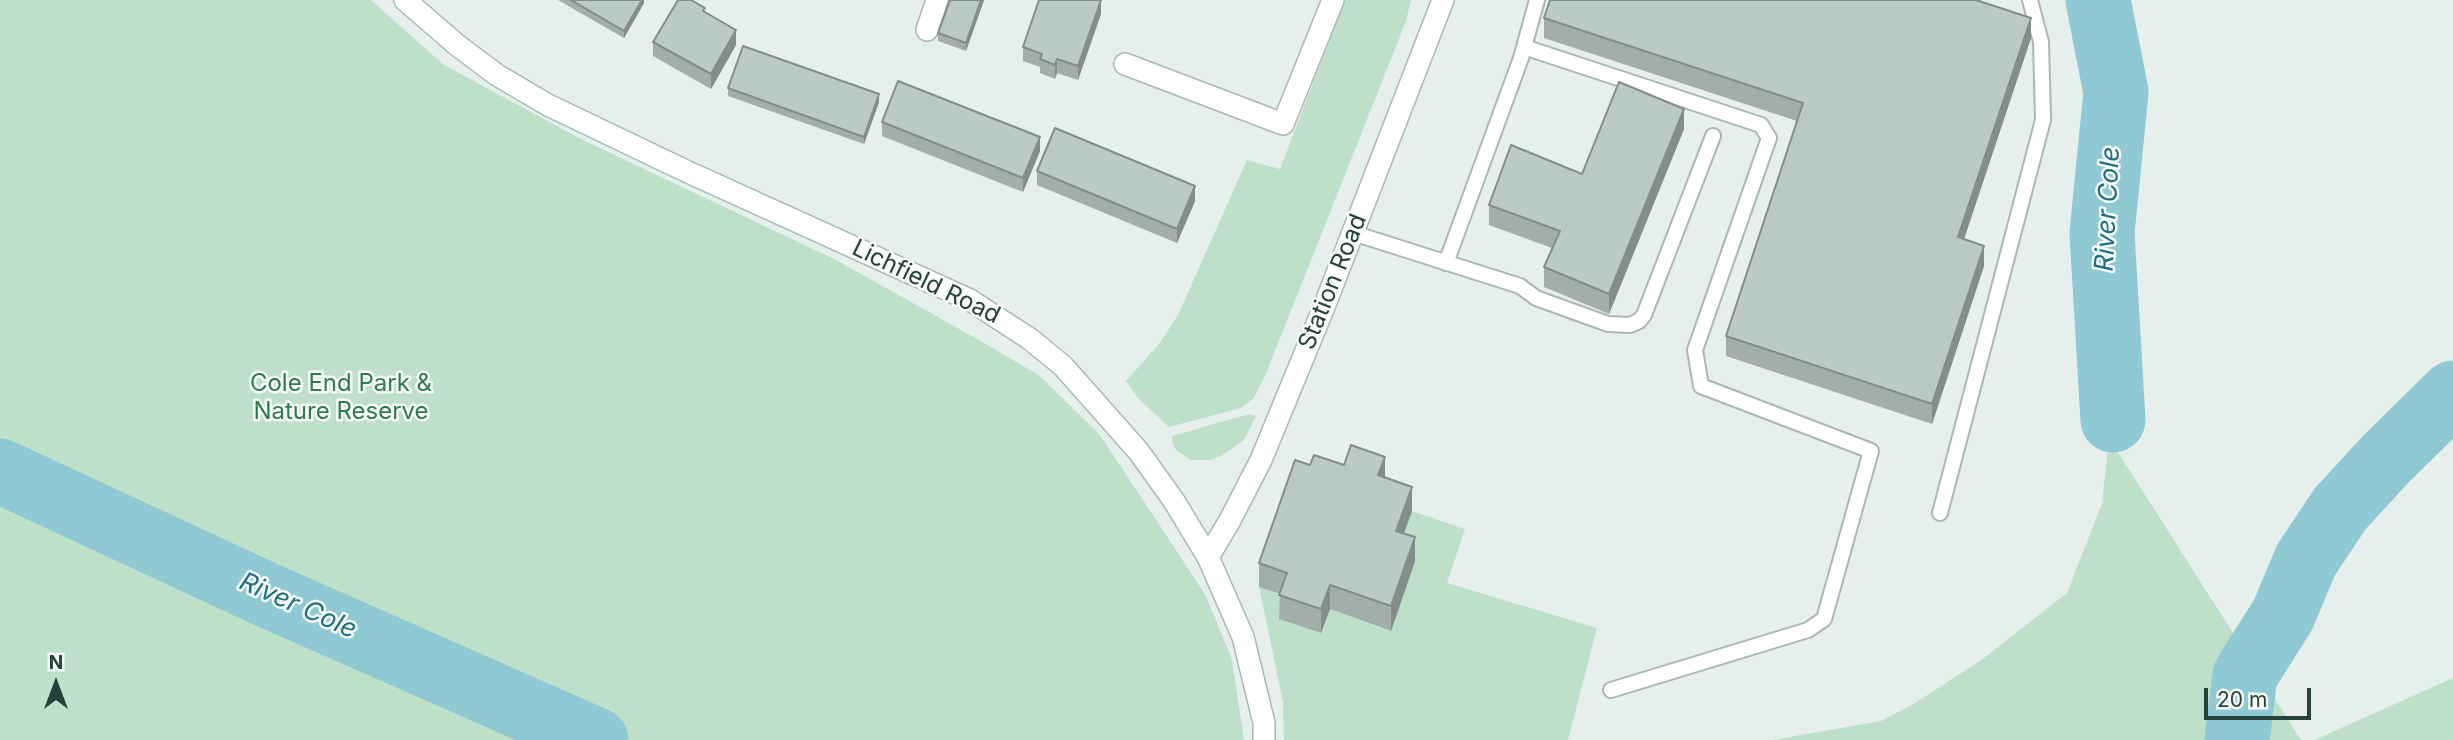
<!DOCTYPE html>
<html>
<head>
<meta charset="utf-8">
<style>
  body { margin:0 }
  #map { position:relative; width:2453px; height:740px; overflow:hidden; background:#e6efeb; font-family:Inter,sans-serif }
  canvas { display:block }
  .north { position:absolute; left:21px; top:649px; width:70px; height:70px; -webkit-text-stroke:5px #f7fbf9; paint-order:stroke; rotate:0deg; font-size:19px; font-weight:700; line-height:28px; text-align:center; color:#24423a }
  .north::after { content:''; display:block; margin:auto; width:24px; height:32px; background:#24423a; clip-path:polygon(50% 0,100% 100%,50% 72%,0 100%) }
  .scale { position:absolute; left:2204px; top:688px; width:107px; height:32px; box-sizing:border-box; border:4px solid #24423a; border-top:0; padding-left:9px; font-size:21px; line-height:24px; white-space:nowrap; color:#24423a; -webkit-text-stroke:5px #f7fbf9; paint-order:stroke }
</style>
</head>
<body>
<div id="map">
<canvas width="2453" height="740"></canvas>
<div class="north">N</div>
<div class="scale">20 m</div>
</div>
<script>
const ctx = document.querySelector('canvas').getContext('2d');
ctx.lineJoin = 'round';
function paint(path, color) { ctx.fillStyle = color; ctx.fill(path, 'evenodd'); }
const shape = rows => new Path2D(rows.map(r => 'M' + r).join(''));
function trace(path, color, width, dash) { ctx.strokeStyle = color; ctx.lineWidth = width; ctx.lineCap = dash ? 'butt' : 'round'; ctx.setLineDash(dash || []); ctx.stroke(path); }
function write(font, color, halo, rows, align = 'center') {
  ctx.font = font + ' Inter,sans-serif'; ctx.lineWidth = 5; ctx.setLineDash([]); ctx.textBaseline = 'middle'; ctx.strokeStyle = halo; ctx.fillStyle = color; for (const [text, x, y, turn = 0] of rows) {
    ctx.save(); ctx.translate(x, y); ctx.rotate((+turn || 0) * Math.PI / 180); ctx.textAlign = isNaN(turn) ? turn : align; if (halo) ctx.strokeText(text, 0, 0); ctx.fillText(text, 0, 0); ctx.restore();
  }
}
paint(shape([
  [0,0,371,0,444,65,579,138,836,260,979,340,1040,376,1100,435,1176,550,1206,596,1232,660,1244,740,0,740],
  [1345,0,1411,0,1406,21,1265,376,1253,399,1241,408,1169,427,1138,398,1126,381,1159,344,1178,315,1247,160,1280,169],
  [1249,414,1256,416,1244,440,1221,456,1210,460,1191,460,1176,450,1173,445,1172,436],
  [2109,438,2301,740,1772,740,1881,721,1915,703,1980,661,2067,593,2102,504],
  [1412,511,1465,529,1447,583,1597,628,1568,740,1284,740,1283,702,1259,587,1287,597,1280,619,1321,633,1330,609,1390,631,1396,555],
  [2453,678,2453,740,2315,740,2321,737]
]), '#bfe0c8');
trace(shape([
  [2098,0,2116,92,2102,233,2113,420],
  [0,471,267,595,596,740],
  [2237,740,2245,675,2283,615,2306,560,2340,509,2385,460,2453,393]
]), '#8ec9d4', 65);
const service = shape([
  [1524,47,1761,125,1769,138,1695,350,1701,386,1871,451,1824,619,1808,630,1611,690],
  [1353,233,1520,286,1536,298,1608,324,1630,325,1639,321,1644,315,1713,136],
  [1446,263,1521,58,1537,0],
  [1940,513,2043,120,2041,42,2030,0]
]);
const minor = shape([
  [927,30,937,0],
  [1125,64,1283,124,1333,0],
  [1208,557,1229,522,1261,460,1324,307,1443,0]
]);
const secondary = shape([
  [405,0,457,45,497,75,548,105,688,172,970,300,1030,339,1063,366,1139,452,1174,501,1208,557,1243,637,1264,723,1264,740]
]);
trace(service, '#a8b8b2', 18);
trace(minor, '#a8b8b2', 24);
trace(secondary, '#a4bbb3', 24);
trace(service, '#fff', 14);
trace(minor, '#fff', 21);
trace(secondary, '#fff', 21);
paint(shape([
  [558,0,644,0,644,3,624,38],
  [950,0,984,0,966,51,938,41,938,33],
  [705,12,736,45,711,89,653,56,653,42],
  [1101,14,1078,80,1057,73,1055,79,1040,73,1040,67,1023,61,1023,47],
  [1544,18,2031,38,1964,239,1984,266,1932,424,1726,356,1726,336,1797,121,1544,38],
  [728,88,879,102,864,144,728,96],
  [882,122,1040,151,1023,192,882,136],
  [1684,129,1609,314,1544,287,1544,267,1552,248,1489,225,1489,205,1582,174],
  [1037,171,1195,201,1177,243,1037,185],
  [1344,465,1385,477,1412,511,1404,533,1415,561,1391,631,1330,609,1321,633,1279,619,1280,594,1259,587,1259,563]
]), '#a1aea9');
paint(shape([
  [642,0,644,0,644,3,624,38,624,31],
  [981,0,984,0,966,51,966,43],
  [1101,0,1101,14,1078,80,1078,66],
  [2031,18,2031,38,1958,257,1958,237],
  [736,30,736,45,711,89,711,74],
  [1057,59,1057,73,1055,79,1055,65],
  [879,94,879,102,864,144,864,137],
  [1684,109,1684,129,1609,314,1609,294],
  [1040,137,1040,151,1023,192,1023,178],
  [1195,186,1195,201,1177,243,1177,229],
  [1984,246,1984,266,1932,424,1932,404],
  [1385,457,1385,481,1378,475],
  [1412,487,1412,511,1396,555,1396,531],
  [1415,537,1415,561,1391,631,1391,606],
  [1330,585,1330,609,1321,633,1321,609]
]), '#838d89');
const building = shape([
  [571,0,642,0,624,31,571,0],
  [678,0,691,0,705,8,703,11,736,30,711,74,653,42,678,0],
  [950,0,981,0,966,43,938,33,950,0],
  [1039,0,1101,0,1078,66,1057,59,1055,65,1040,59,1042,54,1023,47,1039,0],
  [1550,0,1976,0,2031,18,1958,237,1984,246,1932,404,1726,336,1803,103,1544,18,1550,0],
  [743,46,879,94,864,137,728,88,743,46],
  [898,81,1040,137,1023,178,882,122,898,81],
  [1619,82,1684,109,1609,294,1544,267,1560,231,1489,205,1511,145,1582,174,1619,82],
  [1055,128,1195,186,1177,229,1037,171,1055,128],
  [1351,445,1385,457,1378,475,1412,487,1396,531,1415,537,1391,606,1330,585,1321,609,1279,595,1287,573,1259,563,1295,460,1310,465,1314,455,1344,465,1351,445]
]);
paint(building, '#bbcac4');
trace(building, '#838d89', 2);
write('24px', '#24423a', '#f7fbf9', [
  ["Lichfield Road",926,282,26],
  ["Station Road",1333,282,-68]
]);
write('24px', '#2d7a4b', '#f7fbf9', [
  ["Cole End Park &",341,384],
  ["Nature Reserve",341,412]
]);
write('italic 26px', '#1c6f80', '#f7fbf9', [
  ["River Cole",2108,209,-87],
  ["River Cole",298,606,24]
]);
</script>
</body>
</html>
